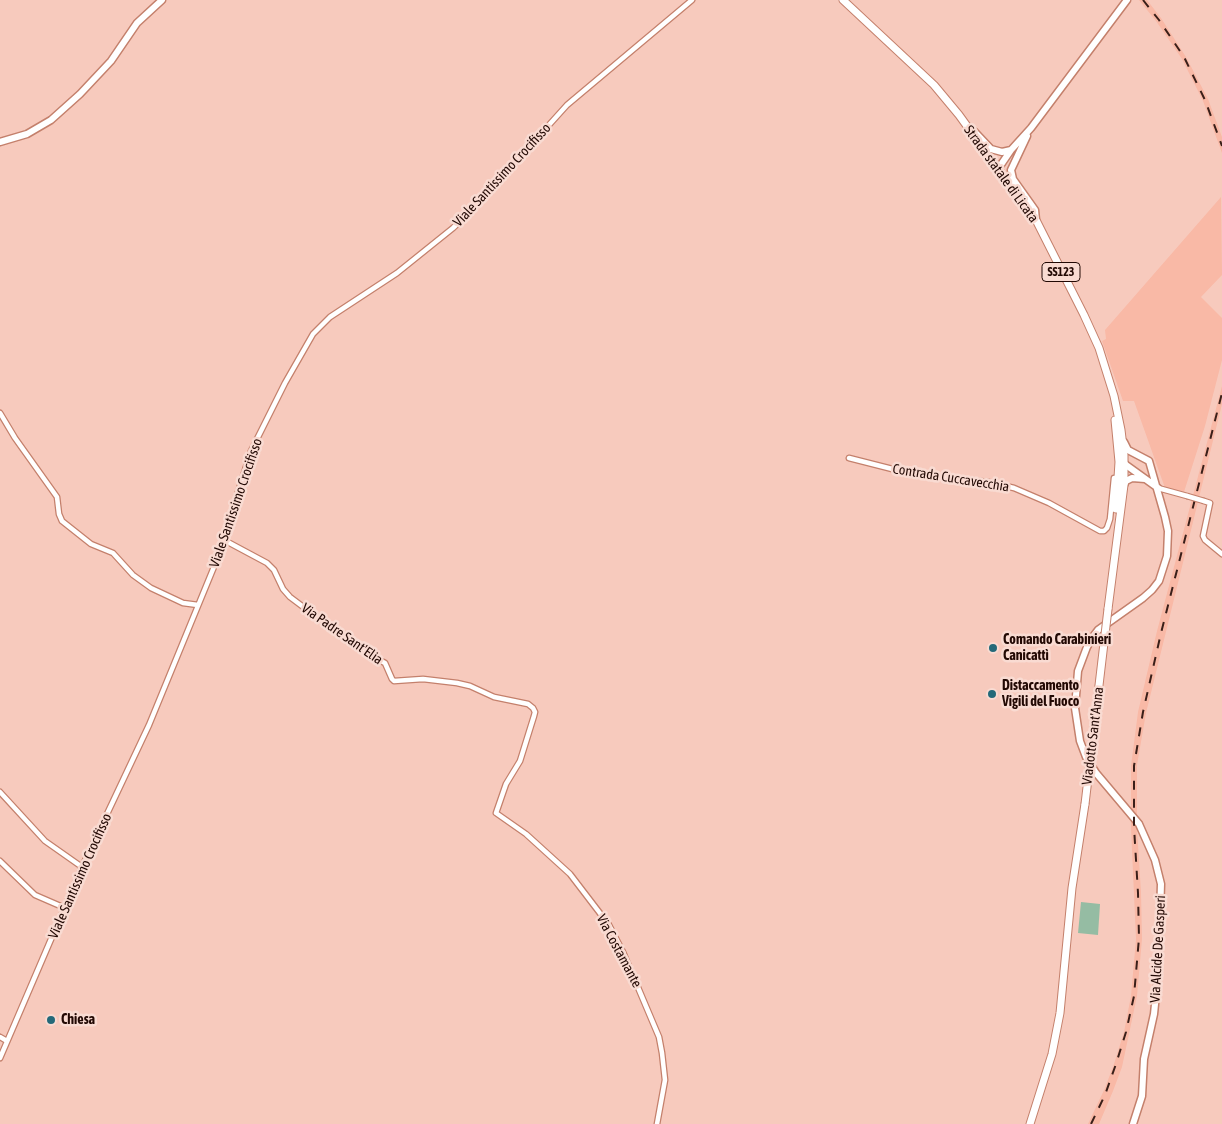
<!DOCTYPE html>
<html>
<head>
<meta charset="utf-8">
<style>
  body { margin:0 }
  canvas { display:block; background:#f7cabd }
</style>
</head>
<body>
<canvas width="1222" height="1124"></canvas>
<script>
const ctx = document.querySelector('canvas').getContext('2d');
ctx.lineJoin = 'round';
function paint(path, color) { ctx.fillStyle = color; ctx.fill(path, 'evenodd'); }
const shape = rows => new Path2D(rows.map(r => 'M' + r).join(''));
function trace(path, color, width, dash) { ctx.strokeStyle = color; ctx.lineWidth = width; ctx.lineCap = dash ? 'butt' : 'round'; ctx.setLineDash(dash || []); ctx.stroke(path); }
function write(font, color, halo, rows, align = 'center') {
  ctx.font = font + ' "Asap Condensed",sans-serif'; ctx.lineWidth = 5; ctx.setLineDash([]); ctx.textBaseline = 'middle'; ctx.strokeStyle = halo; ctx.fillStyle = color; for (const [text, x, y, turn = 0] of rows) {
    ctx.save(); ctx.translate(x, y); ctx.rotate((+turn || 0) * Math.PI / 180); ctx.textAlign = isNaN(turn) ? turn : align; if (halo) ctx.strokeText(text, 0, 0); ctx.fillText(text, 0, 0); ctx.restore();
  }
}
paint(shape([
  [1139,0,1147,0,1161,18,1186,57,1208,99,1222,137,1222,153,1203,101,1182,59,1156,21],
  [1221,197,1222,275,1201,297,1222,318,1222,360,1205,426,1184,492,1165,488,1134,401,1123,401,1102,341,1106,339,1105,330],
  [1222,386,1222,404,1146,713,1137,765,1137,828,1141,892,1142,939,1137,996,1122,1067,1113,1091,1099,1124,1088,1124,1105,1088,1114,1064,1124,1032,1131,996,1136,939,1131,828,1131,766,1138,712,1157,631]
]), '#f9b9a6');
paint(shape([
  [1081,902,1100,904,1098,935,1078,933]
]), '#95bca3');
const street = shape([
  [0,413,15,438,57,497,59,514,62,521,91,544,113,553,133,575,151,588,183,603,198,605],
  [849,458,908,473,988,482,1014,488,1049,503,1100,531,1104,531,1107,528,1110,519,1114,478,1118,478],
  [1158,488,1187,496],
  [1204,501,1210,503,1203,536,1205,540,1222,554],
  [224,540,267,563,274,570,283,589,290,597,310,612,340,631,371,656,385,663,392,679,394,681,423,679,457,683,470,686,494,697,528,704,533,708,535,712,534,716,520,761,506,784,496,813,526,834,570,874,609,925,623,952,659,1037,662,1053,665,1080,657,1124],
  [0,792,45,841,82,867],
  [0,861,35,895,65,908],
  [0,1037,7,1041],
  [0,1058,82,867,149,725,216,562,251,451,285,383,313,334,330,317,397,273,453,228,475,207,567,105,692,0]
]);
const secondary = shape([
  [973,130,991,149,1002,152,1011,150,1031,128,1127,0],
  [1027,136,1011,170,1013,179,1035,210,1036,220],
  [0,142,27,134,51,120,80,94,111,61,137,23,162,0],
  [998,169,1011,150],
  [1124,442,1128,450,1149,461,1165,517,1168,531,1167,556,1159,581,1152,590,1143,598,1098,630,1092,638,1087,647,1078,671,1075,708,1080,741,1086,757,1096,773,1139,824,1155,860,1161,884,1158,975,1154,1014,1144,1059,1142,1096,1133,1124],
  [1122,460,1126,465,1158,488],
  [1124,485,1126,481,1132,478,1145,479]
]);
const primary = shape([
  [843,0,934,85,959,115,998,169,1018,193,1037,222,1084,315,1099,348,1114,396,1121,430,1124,455,1124,485,1108,609],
  [1115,420,1119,462,1116,509],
  [1030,1124,1052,1054,1060,1013,1072,888,1085,804]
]);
trace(street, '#c4806c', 7);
trace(secondary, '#c4806c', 9);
trace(primary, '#c4806c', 9);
trace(street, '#fff', 4.5);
trace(secondary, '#fff', 6);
trace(primary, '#fff', 7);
trace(shape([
  [1143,0,1159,20,1184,57,1205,100,1222,146],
  [1091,1124,1105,1095,1116,1064,1126,1032,1134,996,1139,938,1138,893,1134,827,1134,766,1143,712,1161,633,1222,393]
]), '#3a1f19', 2, [9, 9]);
const streetBridge = shape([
  [1187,496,1204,501]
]);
const primaryBridge = shape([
  [1085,804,1108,609]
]);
trace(streetBridge, '#c4806c', 7, []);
trace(primaryBridge, '#c4806c', 9, []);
trace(streetBridge, '#fff', 4.5);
trace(primaryBridge, '#fff', 7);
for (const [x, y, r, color] of [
  [993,648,5,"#246979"],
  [992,694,5,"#246979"],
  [51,1020,5,"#246979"]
]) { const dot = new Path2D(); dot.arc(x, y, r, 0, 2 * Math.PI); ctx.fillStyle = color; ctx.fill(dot); trace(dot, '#f9dbd2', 2); }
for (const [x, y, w] of [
  [1061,272,38]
]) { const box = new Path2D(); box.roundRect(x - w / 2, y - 9.5, w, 19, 4); ctx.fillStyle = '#f9dbd2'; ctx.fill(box); trace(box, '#220904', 1); }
write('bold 12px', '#220904', null, [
  ["SS123",1061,272]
]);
write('14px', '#220904', '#f9dbd2', [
  ["Strada statale di Licata",1001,174,54],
  ["Viale Santissimo Crocifisso",502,175,-47],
  ["Contrada Cuccavecchia",951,478,9],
  ["Viale Santissimo Crocifisso",236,503,-71],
  ["Via Padre Sant'Elia",342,634,35],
  ["Viadotto Sant'Anna",1093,736,-83],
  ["Viale Santissimo Crocifisso",80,876,-66],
  ["Via Alcide De Gasperi",1158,949,-87],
  ["Via Costamante",619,951,62]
]);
write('bold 14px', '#220904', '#f9dbd2', [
  ["Comando Carabinieri",1003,640],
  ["Canicattì",1003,656],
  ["Distaccamento",1002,686],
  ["Vigili del Fuoco",1002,702],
  ["Chiesa",61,1020]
], 'left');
</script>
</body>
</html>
